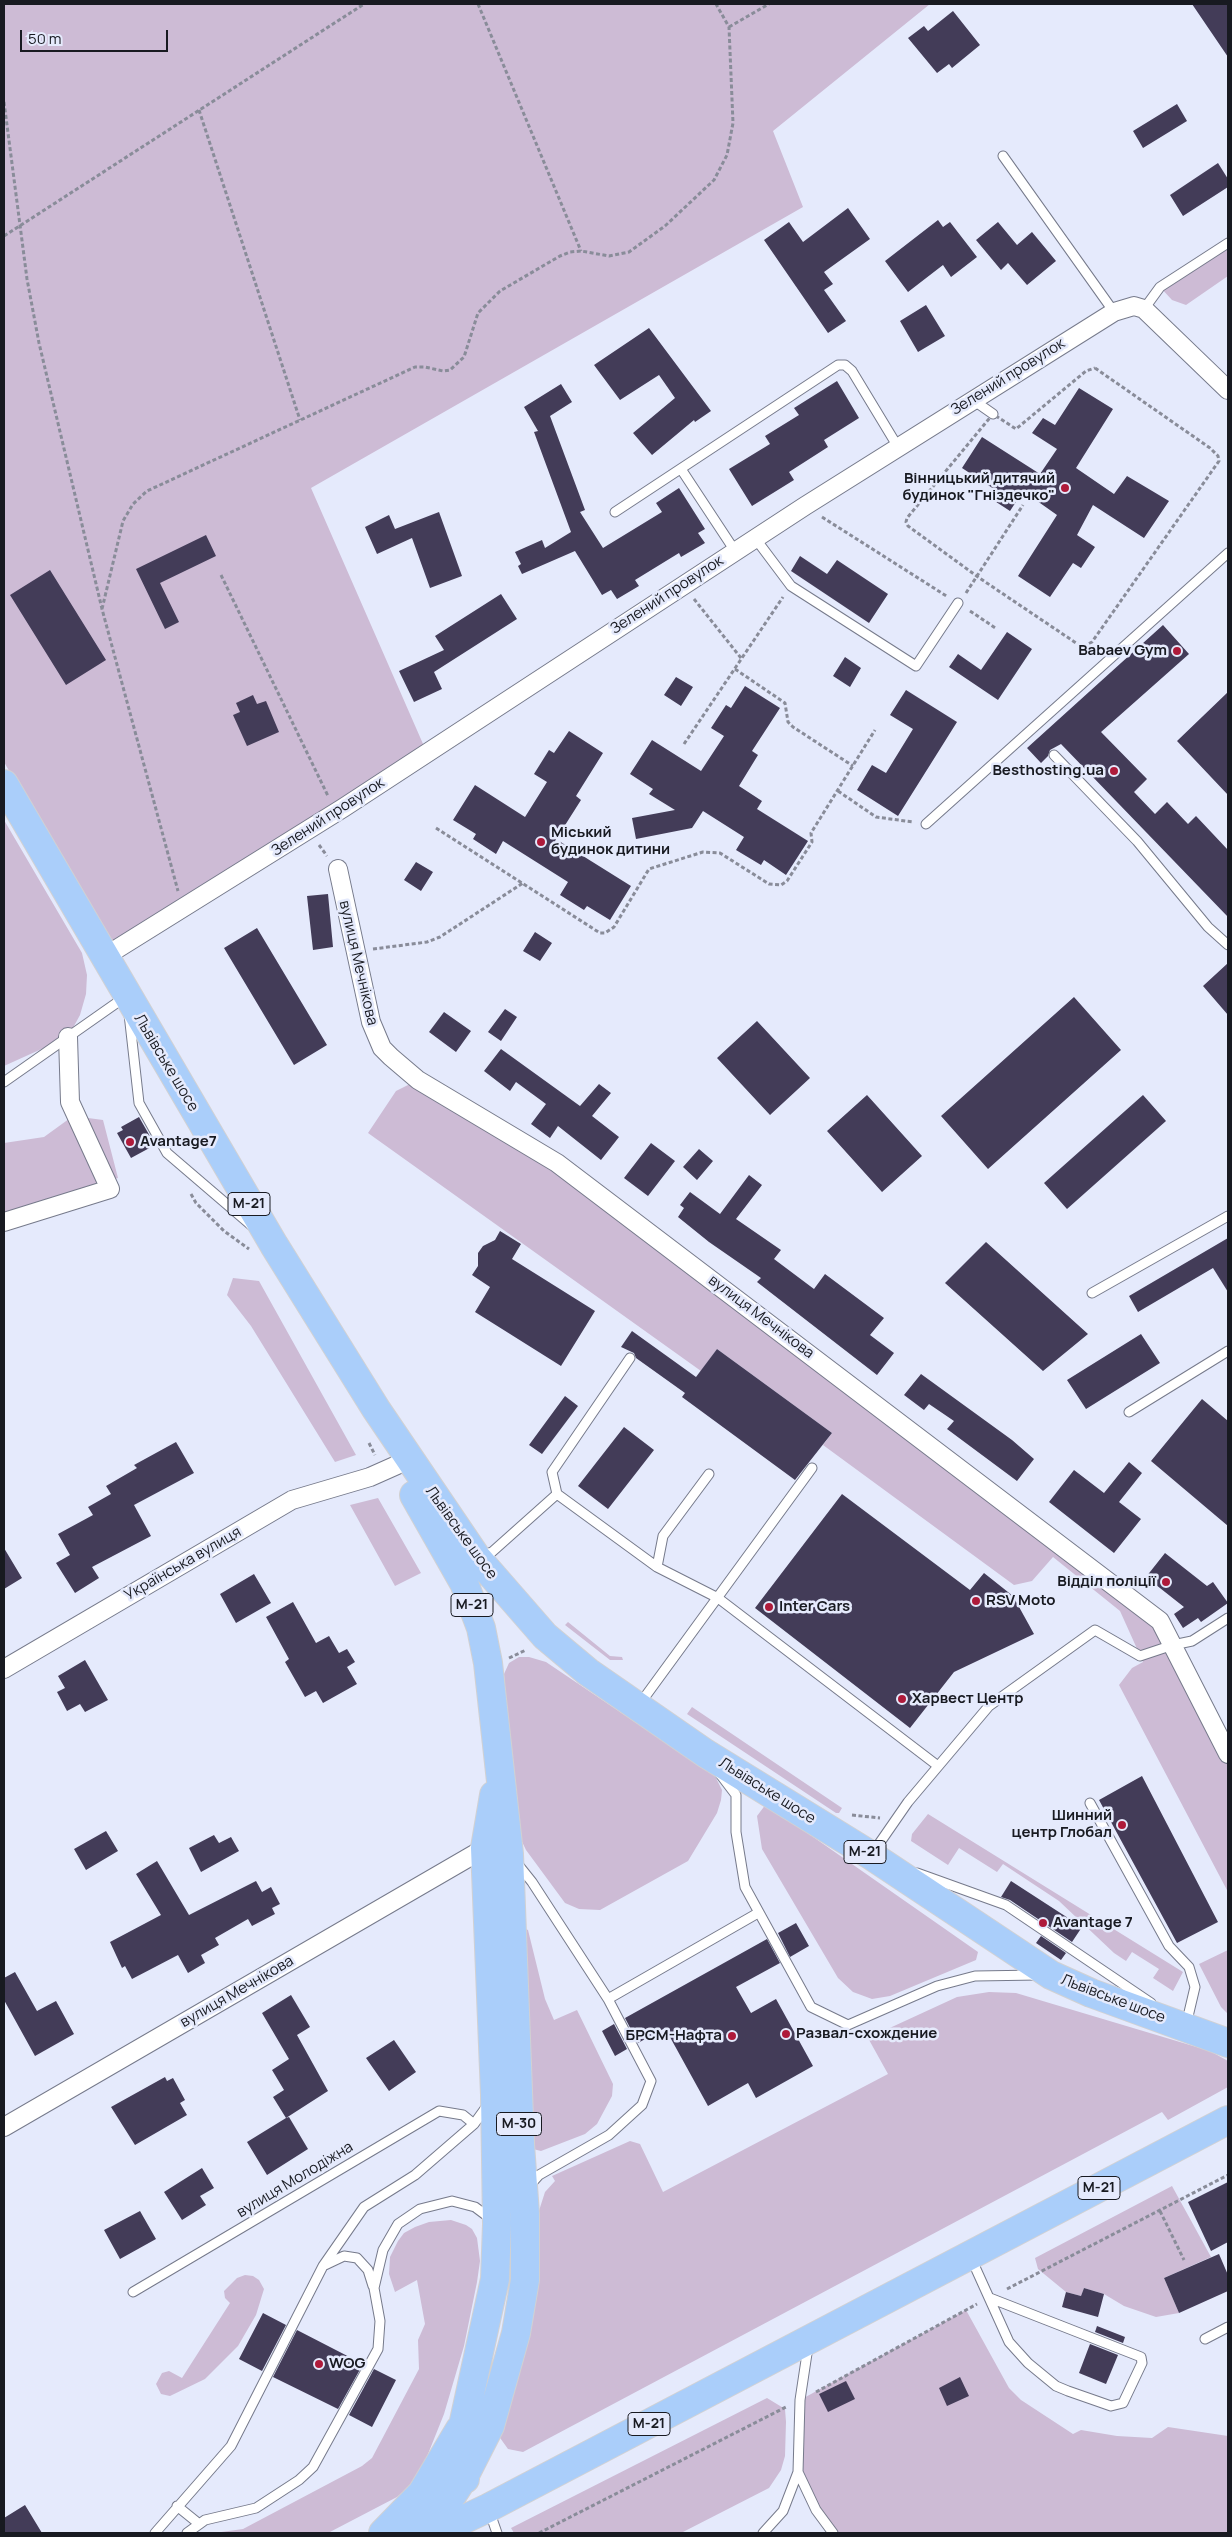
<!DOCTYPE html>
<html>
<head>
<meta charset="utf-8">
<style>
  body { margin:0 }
  #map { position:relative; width:1232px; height:2537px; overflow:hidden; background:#e5eafc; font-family:Manrope,sans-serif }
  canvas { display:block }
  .frame { position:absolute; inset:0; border:5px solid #181a21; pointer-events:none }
  .scale { position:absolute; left:20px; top:30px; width:148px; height:22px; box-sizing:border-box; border:2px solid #181a21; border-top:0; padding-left:6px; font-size:15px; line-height:18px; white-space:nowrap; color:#181a21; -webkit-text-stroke:4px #e5eafc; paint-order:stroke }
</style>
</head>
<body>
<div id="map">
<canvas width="1232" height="2537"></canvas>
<div class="frame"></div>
<div class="scale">50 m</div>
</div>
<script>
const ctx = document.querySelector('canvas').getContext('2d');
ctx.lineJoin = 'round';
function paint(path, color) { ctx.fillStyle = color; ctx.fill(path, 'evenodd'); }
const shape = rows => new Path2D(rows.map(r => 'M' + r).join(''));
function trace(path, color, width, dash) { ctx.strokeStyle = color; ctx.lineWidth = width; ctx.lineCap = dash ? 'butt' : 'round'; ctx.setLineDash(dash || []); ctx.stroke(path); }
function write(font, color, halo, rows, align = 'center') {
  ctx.font = font + ' Manrope,sans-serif'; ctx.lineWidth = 5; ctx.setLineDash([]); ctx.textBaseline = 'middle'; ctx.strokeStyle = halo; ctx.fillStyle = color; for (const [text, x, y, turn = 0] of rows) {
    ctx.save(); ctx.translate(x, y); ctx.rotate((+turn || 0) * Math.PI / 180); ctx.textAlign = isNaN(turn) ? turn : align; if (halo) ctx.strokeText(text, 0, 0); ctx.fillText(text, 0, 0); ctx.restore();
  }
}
paint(shape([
  [4,4,930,4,773,131,803,207,311,488,427,753,113,952,4,762],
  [1228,243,1228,276,1186,305,1172,300,1160,287],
  [4,820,82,953,87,975,86,994,80,1015,68,1037,4,1066],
  [418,1080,540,1152,1160,1621,1228,1756,1228,1892,1119,1685,1132,1668,1143,1662,1120,1611,1053,1557,1032,1581,1014,1585,823,1445,832,1433,717,1349,701,1371,368,1133,396,1091],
  [73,1116,103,1120,118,1178,4,1213,4,1143,44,1137],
  [233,1278,259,1281,356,1455,335,1462,251,1326,227,1295],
  [378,1498,421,1573,395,1586,350,1505],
  [568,1622,610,1656,622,1657,623,1660,610,1660,565,1625],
  [519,1657,529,1657,546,1662,715,1776,722,1790,721,1800,717,1813,688,1861,600,1910,579,1909,565,1903,526,1850,514,1825,504,1674,509,1663],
  [692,1707,842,1808,839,1813,836,1813,687,1714],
  [766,1804,978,1952,976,1960,890,1996,872,1999,853,1992,838,1978,762,1849,757,1816],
  [928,1814,1183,1972,1173,1991,1153,1978,1159,1969,1132,1952,1126,1961,1114,1953,1059,1901,1003,1864,997,1872,959,1848,948,1865,911,1841,912,1834],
  [522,1927,528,1930,545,1999,554,2020,577,2010,613,2084,612,2096,597,2124,585,2134,541,2151,533,2149],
  [1228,1950,1228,2014,1221,2007,1199,1964],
  [989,1992,1016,1993,1210,2051,1228,2061,1228,2087,1168,2120,1162,2112,523,2452,508,2449,498,2435,537,2217,545,2192,555,2181,552,2176,630,2141,640,2144,663,2192,888,2074,868,2038,957,1997],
  [1172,2186,1211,2257,1164,2278,1179,2313,1156,2317,1124,2306,1104,2294,1084,2288,1081,2296,1066,2292,1038,2269,1035,2258],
  [451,2220,466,2225,472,2229,477,2238,480,2261,477,2282,464,2346,444,2414,424,2464,410,2486,397,2497,328,2533,214,2533,243,2529,362,2466,372,2458,419,2369,418,2340,425,2324,417,2280,395,2292,389,2274,390,2257,398,2241,404,2233,415,2227,429,2222],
  [245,2275,253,2276,259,2280,264,2289,256,2315,238,2346,205,2379,170,2396,161,2394,156,2384,162,2373,169,2371,182,2378,230,2303,225,2298,224,2291,237,2278],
  [966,2310,1009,2388,1021,2400,1073,2434,1081,2430,1117,2436,1152,2438,1168,2427,1228,2436,1228,2533,833,2533,798,2472,800,2400],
  [767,2398,785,2409,786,2422,785,2456,781,2470,769,2488,681,2533,514,2533,511,2528]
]), '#cdbbd5');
paint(shape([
  [1192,4,1228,4,1228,57],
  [953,11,980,45,952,68,949,64,937,73,908,38,924,26,928,31],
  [1177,104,1187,121,1143,148,1133,131],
  [1218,163,1228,179,1228,187,1183,216,1170,195],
  [848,208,870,239,824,272,833,284,824,290,846,321,828,333,764,240,789,222,803,242],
  [938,220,943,227,950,222,977,257,951,277,943,265,908,292,885,261],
  [998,222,1017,245,1032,232,1056,261,1027,285,1008,263,1001,270,976,240],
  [926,305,945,336,918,352,900,321],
  [649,328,711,411,695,422,694,420,652,455,633,433,675,398,659,375,620,400,594,365],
  [837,381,859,418,824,440,828,447,789,472,794,480,752,506,729,469,770,444,765,436,799,415,794,408],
  [561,384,572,402,550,416,585,510,580,512,603,548,662,512,656,503,679,488,705,529,698,533,705,543,681,557,679,553,635,580,639,586,617,599,611,590,602,595,575,551,522,574,518,566,521,564,515,552,542,540,545,548,571,532,534,432,538,431,524,407],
  [1079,388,1113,409,1076,468,1114,494,1127,476,1169,501,1144,538,1093,505,1077,535,1095,547,1081,568,1073,563,1050,597,1018,576,1057,515,1023,491,1010,511,990,498,994,489,962,468,982,437,1040,474,1057,449,1032,433,1043,418,1055,425],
  [439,512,462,576,430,588,412,538,377,554,365,527,389,515,395,529],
  [206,535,216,556,160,583,179,622,165,629,136,569],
  [800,556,827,574,837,560,888,594,869,623,791,571],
  [50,570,106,660,66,685,10,595],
  [501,594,517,619,434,672,442,689,414,702,399,671,444,650,435,636],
  [1163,625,1189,654,1101,732,1147,779,1134,792,1155,814,1167,802,1188,824,1196,816,1228,850,1228,917,1061,744,1050,750,1048,756,1041,763,1027,748],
  [1007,632,1032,649,998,700,949,667,958,654,981,670],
  [845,657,861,668,850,687,833,676],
  [676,677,693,687,681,706,664,695],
  [745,686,780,708,752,751,758,755,739,786,762,801,757,809,808,841,786,875,764,860,761,865,736,850,744,837,703,811,692,828,636,839,632,818,675,810,649,794,653,789,630,774,652,740,701,771,724,736,711,728,726,705,731,708],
  [906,690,957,722,898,816,857,790,872,765,886,773,913,729,890,715],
  [1228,692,1228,795,1177,741],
  [253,695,257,704,266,701,279,732,247,746,233,715,240,712,236,703],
  [569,731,603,753,576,796,581,800,555,841,559,841,631,886,610,920,587,906,584,910,560,895,568,882,503,841,496,854,473,839,476,834,453,820,475,785,525,817,547,782,534,774,549,750,554,753],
  [416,862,433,872,421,891,404,880],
  [328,894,333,947,313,950,307,896],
  [257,928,327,1045,294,1065,224,948],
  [535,932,552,943,540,961,523,951],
  [1228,963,1228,1015,1203,986],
  [1074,997,1121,1050,988,1169,941,1116],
  [505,1009,517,1017,501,1041,488,1032],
  [444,1012,471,1031,456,1052,429,1032],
  [757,1021,810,1078,770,1115,717,1058],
  [501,1049,580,1106,599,1084,611,1093,592,1116,619,1137,601,1160,558,1126,550,1138,531,1124,546,1104,516,1082,510,1091,484,1071],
  [867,1095,922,1156,882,1192,827,1131],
  [1143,1095,1166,1121,1067,1209,1044,1183],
  [139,1117,155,1145,131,1158,117,1133,123,1130,121,1127],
  [651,1143,675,1161,648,1196,624,1178],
  [699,1149,713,1161,697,1180,683,1167],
  [749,1175,762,1185,736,1219,781,1250,774,1259,814,1289,825,1274,884,1318,870,1335,894,1353,877,1375,757,1282,761,1278,709,1242,678,1217,684,1208,680,1205,690,1192,720,1214],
  [500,1231,521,1244,512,1259,595,1311,561,1366,475,1312,490,1287,472,1275,478,1266,478,1253,483,1246,495,1240],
  [1228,1238,1228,1292,1213,1268,1138,1312,1129,1296],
  [986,1242,1088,1334,1043,1371,945,1283],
  [632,1331,696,1377,717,1349,832,1433,795,1480,682,1397,685,1393,636,1358,634,1353,621,1347],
  [1141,1334,1160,1363,1086,1409,1067,1380],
  [921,1374,1012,1440,1034,1459,1017,1481,947,1429,954,1421,929,1404,924,1410,904,1395],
  [565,1396,578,1406,542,1454,529,1445],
  [1202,1399,1228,1421,1228,1526,1151,1461],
  [624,1427,654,1450,608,1509,578,1486],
  [176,1442,194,1473,134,1505,151,1536,92,1567,99,1578,75,1593,56,1563,70,1555,58,1534,93,1515,88,1507,111,1494,106,1486,137,1468,134,1465],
  [1129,1462,1142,1473,1119,1502,1141,1519,1114,1553,1049,1502,1074,1470,1104,1493],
  [842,1494,970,1590,984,1573,1013,1596,1034,1634,954,1672,910,1728,755,1608],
  [4,1548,22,1578,4,1589],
  [1165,1553,1207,1586,1213,1582,1228,1603,1201,1622,1198,1618,1183,1628,1174,1614,1184,1607,1146,1577],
  [254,1574,271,1603,236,1623,220,1594],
  [293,1602,316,1643,329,1636,339,1653,347,1649,355,1662,347,1667,357,1684,323,1703,316,1691,305,1697,285,1662,289,1659,266,1617],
  [85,1660,108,1700,85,1712,80,1704,67,1711,57,1692,65,1688,58,1676],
  [1142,1776,1218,1922,1177,1943,1099,1800],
  [106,1831,118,1851,86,1870,74,1849],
  [214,1835,219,1843,231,1837,239,1851,201,1872,189,1848],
  [157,1861,189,1915,256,1881,262,1892,271,1887,280,1904,272,1908,275,1914,252,1926,248,1919,215,1938,219,1945,201,1955,205,1963,188,1973,178,1955,132,1979,125,1966,122,1968,110,1942,161,1915,136,1874],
  [1011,1881,1082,1927,1072,1942,1010,1900,1001,1897],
  [796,1923,809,1946,790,1957,778,1933],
  [1041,1936,1066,1953,1061,1960,1036,1943],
  [767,1939,780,1963,736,1987,751,2013,776,1999,813,2066,756,2098,748,2083,708,2106,665,2028,638,2043,625,2018],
  [15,1972,37,2011,56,2001,74,2034,35,2056,4,2000,4,1978],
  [291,1995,310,2027,297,2035,328,2091,286,2118,289,2117,308,2149,267,2175,247,2142,286,2118,273,2097,284,2090,272,2070,289,2059,262,2013],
  [614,2024,627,2049,615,2056,602,2031],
  [394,2040,416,2072,389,2091,366,2058],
  [165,2077,167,2081,173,2078,185,2100,180,2103,187,2115,135,2145,111,2107],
  [202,2168,214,2188,200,2196,206,2205,182,2220,164,2192],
  [1228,2182,1228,2242,1211,2251,1188,2202],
  [140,2211,156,2239,120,2259,104,2230],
  [1219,2254,1228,2275,1228,2291,1179,2313,1164,2278],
  [1084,2288,1104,2294,1098,2317,1062,2307,1066,2292,1081,2296],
  [263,2313,286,2325,262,2371,239,2359],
  [1097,2326,1125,2337,1123,2343,1095,2332],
  [297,2330,363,2364,338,2409,273,2377],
  [1090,2344,1118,2355,1106,2384,1079,2373],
  [374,2369,396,2380,372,2427,349,2415],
  [960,2377,969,2396,947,2406,939,2388],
  [846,2381,855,2399,828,2412,819,2394],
  [25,2505,42,2533,4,2533,4,2518]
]), '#433c58');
const service = shape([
  [1003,156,1114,312],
  [1144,309,1160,287,1228,243],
  [973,400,993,414],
  [681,469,735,551],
  [615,512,838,365,845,365,852,371,898,447],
  [755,538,791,586,916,666,958,603],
  [1054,755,1137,841,1208,927,1228,945],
  [926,824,1228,553],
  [129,1014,139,1103,167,1153,251,1225],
  [4,1082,125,997],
  [1092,1293,1228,1216],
  [630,1358,552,1472,557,1494,657,1567,718,1598,938,1766],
  [1129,1412,1228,1351],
  [479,1557,492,1552,557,1494],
  [657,1567,663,1536,709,1474],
  [639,1705,812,1468],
  [720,1774,736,1795,736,1832,745,1887,811,2007,848,2025,937,1986,975,1976,1039,1975],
  [1090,1803,1169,1946,1189,1967,1195,1987,1186,2025],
  [872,1854,908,1802,989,1706,1095,1630,1140,1656,1173,1645,1192,1641,1228,1618],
  [516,1862,532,1882,608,1999,651,2081,642,2105,609,2135,539,2175,530,2185],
  [917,1873,1006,1905,1151,2003],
  [608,1999,758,1913],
  [971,2258,1009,2342,1028,2363,1056,2386,1068,2391,1111,2406,1123,2403,1142,2363,1141,2357,990,2298],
  [325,2265,344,2256,357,2258,368,2270,373,2286],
  [133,2292,439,2111,463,2115,474,2124],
  [1205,2339,1228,2327],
  [798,2472,816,2510,833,2533],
  [177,2506,198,2523],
  [489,2510,497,2533],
  [155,2533,231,2446,323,2266,364,2207,415,2175,474,2124,487,2106],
  [187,2533,205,2520,256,2508,299,2480,313,2467,378,2349,380,2321,374,2288,383,2250,398,2224,420,2209,452,2201,475,2207,491,2219],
  [763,2533,783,2511,798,2472,800,2400,808,2347]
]);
const minor = shape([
  [338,869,371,1022,382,1048,391,1057,418,1080,557,1163,1160,1621,1228,1754],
  [104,957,343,808,805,506,1114,312,1134,306,1144,309,1228,390],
  [4,1222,110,1189,70,1102,68,1037],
  [4,1669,292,1500,370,1477,397,1465],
  [4,2127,485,1848]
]);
const trunk = shape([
  [4,784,274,1245,376,1409,477,1558,545,1636,588,1672,705,1753,872,1856,1051,1975,1091,1993,1228,2043],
  [414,1495,464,1583,481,1628,488,1663,509,1854,520,2144,525,2214,525,2280,516,2333,490,2426,464,2477,453,2494,417,2533],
  [465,2479,459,2444,495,2279,497,2224,495,2095,485,1848,494,1795],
  [383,2533,422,2493,460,2429],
  [435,2533,488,2508,1228,2120]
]);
trace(service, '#767a8b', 11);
trace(minor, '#767a8b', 20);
trace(trunk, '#d1d1d3', 30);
trace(shape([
  [478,4,581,251],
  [729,27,769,4],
  [4,102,27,279,39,343,102,609,178,891],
  [199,110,300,420],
  [4,236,364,4],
  [1095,368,1210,448,1218,456,1219,461,1092,642,1082,647,978,577,908,526,906,522,907,518,993,414,1016,429,1086,371,1095,368],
  [822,517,948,597],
  [221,575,328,796],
  [966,593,1023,505],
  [694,599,741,658],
  [102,609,123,521,133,504,147,491,415,367,425,367,443,371,450,370,464,357,478,313,500,291,560,256,570,252,581,251,609,256,629,252,665,226,714,180,727,155,733,123,729,27,716,4],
  [970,611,997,629],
  [735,669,785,703,788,722,793,727,853,766],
  [684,744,783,597],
  [838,791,876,817,913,822],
  [436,828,600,933,605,933,614,927,649,869,703,852,720,853,769,884,781,885,787,881,812,842,811,833,875,730],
  [319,845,327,856],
  [373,949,427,942,440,937,523,883],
  [191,1194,196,1203,224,1231,249,1249],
  [369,1443,375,1455],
  [509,1658,526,1650],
  [852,1815,880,1818],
  [1160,2211,1184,2260],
  [1007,2289,1228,2175],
  [816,2392,977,2304],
  [539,2533,786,2407]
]), '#898c99', 3, [4, 2.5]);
trace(service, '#fff', 9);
trace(minor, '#fff', 18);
trace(trunk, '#aacefa', 28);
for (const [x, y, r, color] of [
  [1065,488,5,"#ae1a3a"],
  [1177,651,5,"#ae1a3a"],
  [1114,771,5,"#ae1a3a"],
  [541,842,5,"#ae1a3a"],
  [130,1142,5,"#ae1a3a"],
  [1166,1582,5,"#ae1a3a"],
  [976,1601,5,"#ae1a3a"],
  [769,1607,5,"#ae1a3a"],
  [902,1699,5,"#ae1a3a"],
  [1122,1825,5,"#ae1a3a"],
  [1043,1923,5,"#ae1a3a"],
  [786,2034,5,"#ae1a3a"],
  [732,2036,5,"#ae1a3a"],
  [319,2364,5,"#ae1a3a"]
]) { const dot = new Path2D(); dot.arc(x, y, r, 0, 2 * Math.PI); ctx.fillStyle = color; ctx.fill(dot); trace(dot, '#e5eafc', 2); }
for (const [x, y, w] of [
  [249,1204,42],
  [472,1605,42],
  [865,1852,42],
  [519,2124,45],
  [1099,2188,42],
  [649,2424,42]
]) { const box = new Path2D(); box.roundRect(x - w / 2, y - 11.5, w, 23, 4); ctx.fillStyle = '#e5eafc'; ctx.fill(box); trace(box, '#181a21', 1); }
write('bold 14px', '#181a21', null, [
  ["М-21",249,1204],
  ["М-21",472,1605],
  ["М-21",865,1852],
  ["М-30",519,2124],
  ["М-21",1099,2188],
  ["М-21",649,2424]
]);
write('15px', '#181a21', '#e5eafc', [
  ["Зелений провулок",1008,377,-32],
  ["Зелений провулок",667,595,-33],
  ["Зелений провулок",328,817,-33],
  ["вулиця Мечнікова",358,963,77],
  ["Львівське шосе",166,1063,59],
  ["вулиця Мечнікова",761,1317,37],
  ["Львівське шосе",461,1533,54],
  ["Українська вулиця",183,1564,-30],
  ["Львівське шосе",767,1791,32],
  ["вулиця Мечнікова",237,1992,-30],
  ["Львівське шосе",1113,1999,21],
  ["вулиця Молодіжна",295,2180,-31]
]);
write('bold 15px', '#181a21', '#e5eafc', [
  ["Вінницький дитячий",1055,479,"right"],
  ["будинок \"Гніздечко\"",1055,496,"right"],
  ["Babaev Gym",1167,651,"right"],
  ["Besthosting.ua",1104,771,"right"],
  ["Міський",551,833],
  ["будинок дитини",551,850],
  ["Avantage7",140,1142],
  ["Відділ поліції",1156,1582,"right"],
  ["RSV Moto",986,1601],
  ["Inter Cars",779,1607],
  ["Харвест Центр",912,1699],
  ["Шинний",1112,1816,"right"],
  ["центр Глобал",1112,1833,"right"],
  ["Avantage 7",1053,1923],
  ["Развал-схождение",796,2034],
  ["БРСМ-Нафта",722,2036,"right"],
  ["WOG",329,2364]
], 'left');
</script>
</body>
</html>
